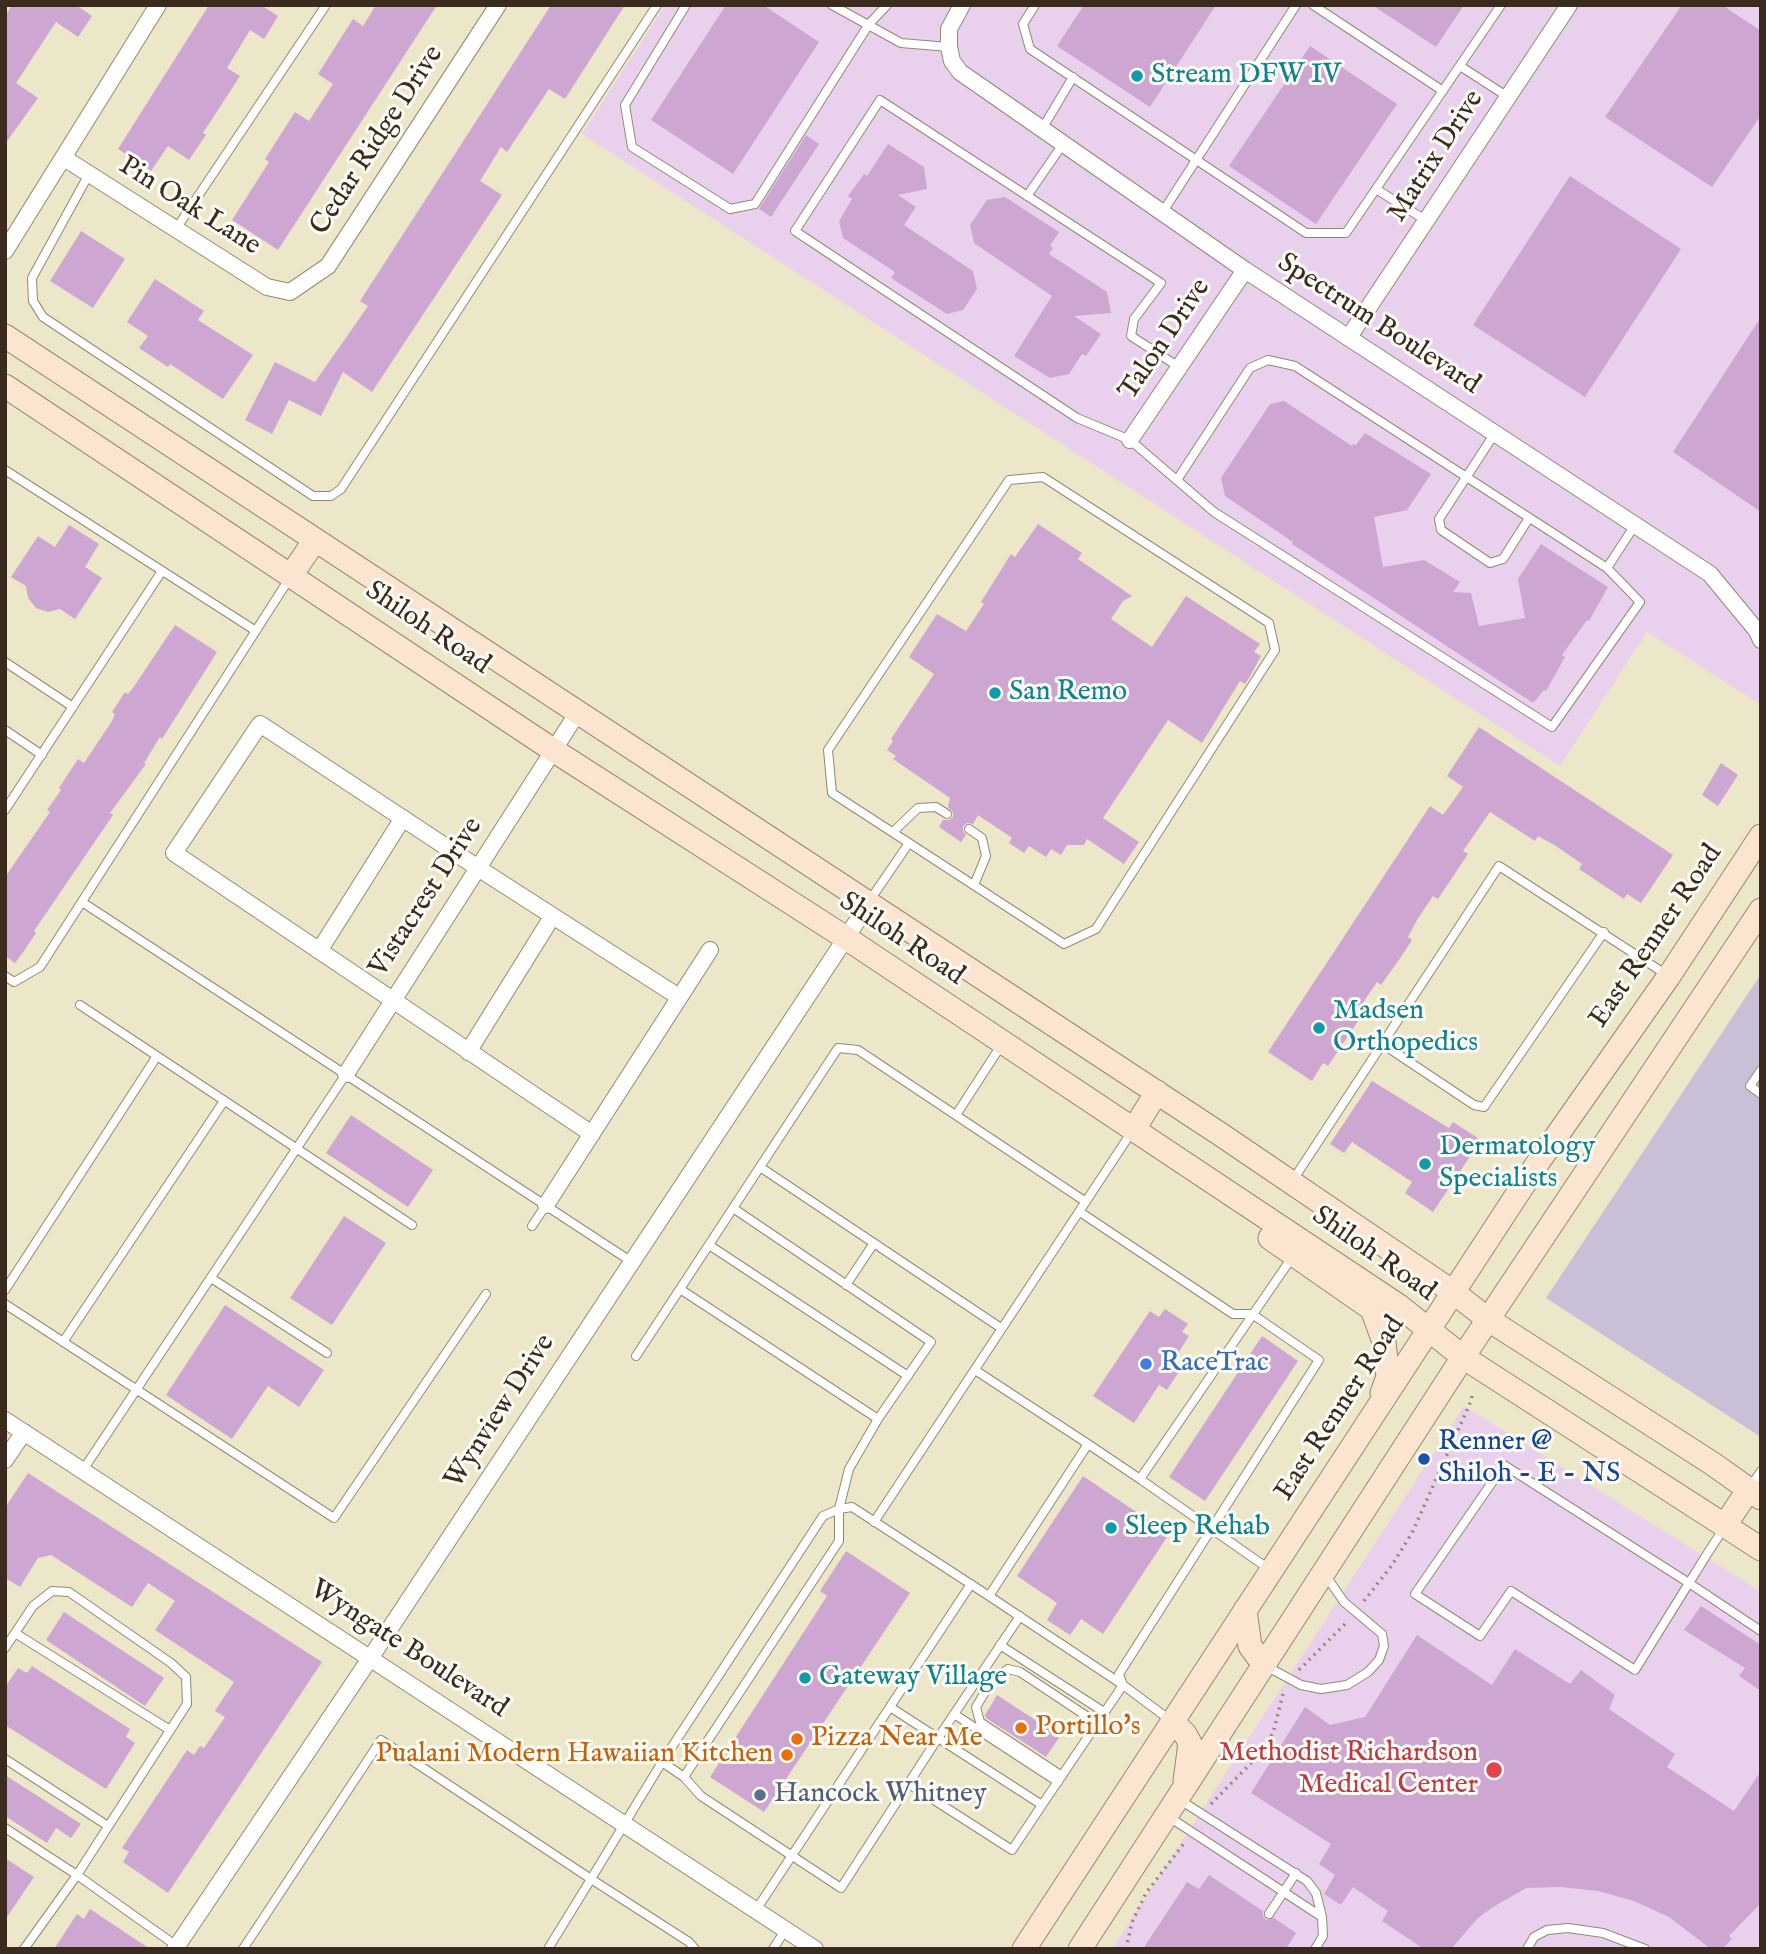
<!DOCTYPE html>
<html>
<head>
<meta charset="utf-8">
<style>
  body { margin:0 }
  #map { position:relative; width:1766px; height:1954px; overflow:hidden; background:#ede7c9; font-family:"IM FELL English",serif }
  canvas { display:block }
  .frame { position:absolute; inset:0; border:7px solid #3b2a1e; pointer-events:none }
</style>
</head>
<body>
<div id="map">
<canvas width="1766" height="1954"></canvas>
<div class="frame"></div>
</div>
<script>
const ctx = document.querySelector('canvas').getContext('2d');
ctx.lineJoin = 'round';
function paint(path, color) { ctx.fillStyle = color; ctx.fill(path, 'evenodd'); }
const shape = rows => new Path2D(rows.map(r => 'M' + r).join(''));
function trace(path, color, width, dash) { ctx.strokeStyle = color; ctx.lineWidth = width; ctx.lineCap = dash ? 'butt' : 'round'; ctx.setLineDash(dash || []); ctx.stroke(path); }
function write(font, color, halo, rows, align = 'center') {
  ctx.font = font + ' "IM FELL English",serif'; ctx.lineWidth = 6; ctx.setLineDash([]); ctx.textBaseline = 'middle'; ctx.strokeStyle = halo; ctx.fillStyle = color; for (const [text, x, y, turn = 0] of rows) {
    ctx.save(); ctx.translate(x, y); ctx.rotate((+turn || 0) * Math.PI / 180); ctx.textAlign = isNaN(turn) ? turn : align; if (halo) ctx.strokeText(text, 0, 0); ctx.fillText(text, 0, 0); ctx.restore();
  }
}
paint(shape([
  [665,5,1761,5,1761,705,1647,632,1560,766,582,134],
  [1464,1406,1761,1592,1761,1949,1112,1949]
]), '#e9d1ed');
paint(shape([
  [1761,974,1761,1437,1546,1298]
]), '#c9bfd7');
paint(shape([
  [12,5,76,5,92,16,78,37,56,22,16,83,38,98,5,144,5,16],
  [209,5,261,5,278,16,264,39,250,30,227,68,240,76,203,133,206,135,189,160,168,146,151,171,118,149],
  [376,5,437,5,278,250,232,220,269,162,265,159,295,112,309,121,333,84,318,74,353,19,363,26],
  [551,5,625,5,565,99,549,89,507,152,501,147,480,181,502,195,372,392,343,372,321,416,289,400,272,434,245,420,275,362,315,382,368,306,360,301],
  [726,5,763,5,819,42,733,174,651,120],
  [1084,5,1216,5,1150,107,1057,46],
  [1372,5,1464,5,1436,47],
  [1682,5,1722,5,1761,31,1761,115,1712,187,1605,117],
  [1310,46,1397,104,1316,224,1229,166],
  [806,135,819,144,771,217,759,209],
  [888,144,924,167,927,189,898,195,916,207,904,225,973,271,977,289,963,310,947,314,891,278,895,272,843,238,839,221,852,199,848,196,864,174,867,176],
  [1570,176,1681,249,1585,397,1473,325],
  [1005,197,1059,232,1050,246,1053,248,1049,254,1107,292,1111,313,1074,316,1101,334,1086,356,1082,354,1069,374,1050,378,1014,356,1052,296,974,243,970,225,987,200],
  [81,231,125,259,93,308,50,281],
  [155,279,204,311,198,320,253,355,223,399,170,364,168,367,139,348,148,336,127,322],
  [1761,317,1761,512,1673,452],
  [1284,401,1352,446,1353,444,1356,445,1365,433,1431,474,1407,510,1374,517,1383,567,1424,560,1460,582,1453,592,1471,593,1479,626,1525,618,1518,579,1541,544,1608,587,1589,621,1587,620,1562,655,1565,657,1546,691,1544,690,1533,703,1292,544,1293,542,1225,496,1221,478,1270,404],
  [1038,524,1082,553,1078,559,1132,596,1123,601,1111,619,1152,647,1186,596,1260,644,1254,652,1261,656,1249,678,1245,684,1240,681,1202,743,1168,720,1103,818,1139,842,1124,864,1087,839,1084,845,1067,845,1061,855,1051,849,1046,857,1029,846,1024,853,1009,843,1012,838,978,815,973,824,967,823,963,826,963,831,966,835,961,842,939,827,943,820,949,820,953,817,953,812,948,807,950,798,893,759,896,756,887,750,893,741,891,739,934,674,909,657,937,614,966,631,984,604,981,602,1011,554,1015,557],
  [69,525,99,544,85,567,102,578,75,619,60,609,48,612,36,608,28,598,26,586,11,577,38,536,55,547],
  [175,625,217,652,162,739,160,737,144,763,146,764,110,813,113,815,34,931,36,933,24,951,15,963,5,956,5,877,50,812,47,810,61,790,59,788,78,759,84,763,112,721,115,714,112,712,125,692,128,694,133,688],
  [1479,727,1673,855,1641,903,1627,894,1624,899,1579,869,1582,864,1556,846,1538,836,1535,841,1490,812,1463,851,1468,854,1438,899,1433,896,1417,920,1408,937,1412,940,1401,957,1381,985,1377,982,1360,1007,1354,1018,1358,1021,1328,1066,1323,1063,1312,1081,1268,1052,1430,806,1443,815,1463,787,1447,776],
  [1721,763,1738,775,1718,806,1702,795],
  [1372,1081,1449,1128,1453,1122,1481,1140,1433,1212,1405,1193,1412,1182,1352,1142,1344,1153,1330,1144],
  [351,1115,433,1170,408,1207,326,1153],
  [344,1216,386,1243,332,1325,290,1298],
  [225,1305,324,1370,299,1407,268,1386,232,1439,166,1395],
  [1165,1309,1188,1324,1182,1332,1189,1336,1173,1361,1182,1367,1167,1390,1159,1385,1134,1423,1093,1396,1150,1311,1159,1317],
  [1262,1336,1298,1361,1205,1501,1169,1477],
  [28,1473,322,1662,168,1893,123,1862,129,1852,122,1848,187,1750,194,1755,200,1746,204,1748,225,1717,215,1711,234,1682,155,1630,175,1601,148,1583,132,1607,51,1555,38,1558,20,1587,5,1578,5,1508],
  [1083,1476,1169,1534,1103,1634,1081,1619,1070,1635,1047,1620,1057,1603,1017,1576],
  [846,1551,910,1593,764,1812,710,1777,827,1596,820,1591],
  [1701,1606,1761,1645,1761,1691,1739,1676,1745,1668,1684,1630],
  [64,1612,164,1678,145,1706,46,1640],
  [1417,1635,1492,1685,1515,1649,1570,1684,1581,1670,1615,1695,1609,1709,1675,1754,1667,1767,1734,1811,1761,1771,1761,1903,1729,1936,1732,1939,1722,1949,1711,1949,1669,1917,1634,1901,1598,1891,1561,1887,1526,1888,1493,1907,1478,1918,1451,1949,1424,1949,1382,1921,1388,1911,1353,1887,1341,1905,1324,1894,1335,1875,1319,1864,1331,1844,1251,1793,1305,1707,1330,1725,1365,1717],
  [32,1666,130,1729,126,1737,135,1743,106,1789,5,1725,5,1687,18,1668,27,1673],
  [997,1695,1060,1736,1046,1757,986,1718,985,1715],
  [5,1775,81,1824,71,1838,56,1828,47,1843,5,1816],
  [5,1858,34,1877,5,1920],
  [1209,1875,1263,1911,1263,1916,1266,1920,1274,1918,1296,1933,1286,1949,1143,1949,1187,1882,1199,1889],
  [90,1909,150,1949,54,1949,77,1914,84,1919]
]), '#cda7d2');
const lane = shape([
  [686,5,625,105,632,147,730,209,755,204,869,24,887,5],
  [832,5,901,43,949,47],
  [1035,5,1023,24,1030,49,1306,233,1346,233,1501,5],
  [1313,5,1443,91],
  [1460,66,1508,97],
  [1042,129,1073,77],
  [89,174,32,278,33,301,43,317,313,496,331,496,341,489,657,5],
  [1376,189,1427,221],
  [1027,196,1063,144],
  [1162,213,1296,5],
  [176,229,326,5],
  [1179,367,1131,336,1134,319,1161,283,880,100,795,231,1077,418,1130,440,1214,512,1552,727,1640,602,1607,568,1635,525],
  [1495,433,1439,519,1441,530,1490,563,1503,559,1529,518],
  [5,470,256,631],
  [1177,480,1250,368,1268,360,1295,366,1607,568],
  [5,662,73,707],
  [5,730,42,755],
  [5,810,162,571],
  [969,829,982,838,986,856,974,885],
  [893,832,918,808,936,807,947,814],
  [870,900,909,843,832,793,828,750,1009,480,1043,477,1269,623,1275,650,1096,929,1064,944,909,843],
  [82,902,632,1262],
  [5,976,14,982,40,967,291,576],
  [80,1005,412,1225],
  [1381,1043,1474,1105,1484,1107,1604,932],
  [1761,1070,1750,1086,1761,1094],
  [956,1115,1002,1044],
  [760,1167,1001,1328],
  [1293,1180,1499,866,1667,975],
  [1080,1212,1233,1314,1252,1314,1319,1360,1119,1674,1123,1685,1170,1720],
  [532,1226,546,1205],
  [709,1245,908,1376],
  [211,1278,327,1353],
  [846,1285,874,1243],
  [680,1289,878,1419],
  [5,1290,157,1056],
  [5,1304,334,1518,486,1294],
  [63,1342,224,1101],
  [636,1356,838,1048,858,1050,1086,1202],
  [975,1370,1088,1444],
  [83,1470,346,1074],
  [1749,1489,1761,1471],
  [874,1522,1133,1130],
  [1724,1528,1709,1551,1689,1583,1635,1670,1511,1591,1480,1636,1415,1594,1504,1465,1689,1583,1761,1631],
  [1269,1569,1140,1479,1293,1256],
  [15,1633,170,1730],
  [1000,1645,1104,1712],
  [5,1648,33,1606,52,1591,69,1592,171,1663,186,1677,187,1704,77,1875,24,1949],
  [1266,1666,1301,1685,1321,1689,1347,1685,1368,1672,1379,1660,1384,1646,1382,1634,1344,1602,1326,1576],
  [954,1714,1058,1782],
  [5,1759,108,1826],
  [662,1762,684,1777,839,1541,839,1509,849,1469,878,1419,931,1342,733,1208],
  [1062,1776,980,1722,976,1707,991,1682,1008,1669,1020,1672,1097,1723],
  [684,1777,701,1796,841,1888,938,1738,890,1707],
  [909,1784,1012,1850,1042,1805,938,1738,1020,1616],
  [1180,1800,1307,1881,1316,1893,1322,1917,1323,1936,1315,1949],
  [1042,1805,1123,1685,989,1596,1088,1444,1140,1479],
  [1169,1817,1322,1917],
  [5,1828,77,1875,178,1947],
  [756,1910,971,1584],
  [1269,1914,1296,1873],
  [243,1949,381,1740,591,1879,662,1762,823,1516,839,1509,852,1507,989,1596],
  [548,1949,591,1879,689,1942,695,1949],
  [773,1949,786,1929],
  [1527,1949,1534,1937,1547,1930,1568,1928,1603,1933,1645,1949]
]);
const street = shape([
  [962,5,949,29,949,47,952,61,960,72,1245,270,1710,574,1757,631,1761,640],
  [64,158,267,287,290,292,328,266,498,5],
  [5,251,158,5],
  [1349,337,1569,5],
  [1130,440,1245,270],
  [319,951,403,818],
  [468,1052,552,917],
  [346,1074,578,712],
  [592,1134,174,853,260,724,478,868,679,997],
  [546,1205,710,950],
  [5,1420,815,1949],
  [5,1460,24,1432],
  [175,1949,371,1657,869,903]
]);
const secondary = shape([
  [5,336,1220,1134,1453,1292,1489,1320,1713,1464,1761,1498],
  [5,386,553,750,846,938,1399,1306,1463,1357,1761,1549],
  [292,574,315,540],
  [1134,1129,1157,1092],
  [1270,1238,1372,1309,1384,1342,1388,1377,1382,1393],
  [1725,1525,1749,1489],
  [1245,1610,1250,1646,1264,1665],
  [1172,1721,1185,1734,1190,1743,1185,1781],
  [1024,1949,1539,1161,1669,976,1761,836],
  [1080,1949,1463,1357,1761,910]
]);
trace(lane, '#948874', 10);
trace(street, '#948874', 18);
trace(secondary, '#948874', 25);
trace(shape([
  [1364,1601,1392,1565,1412,1533,1471,1401,1473,1391],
  [1299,1670,1348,1621],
  [1211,1804,1260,1754,1273,1733,1284,1690],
  [1126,1949,1132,1922,1146,1893,1185,1842]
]), '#948874', 3.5, [2, 5]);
trace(lane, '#fff', 8);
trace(street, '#fff', 16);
trace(secondary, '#fce5d0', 23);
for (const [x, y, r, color] of [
  [1137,76,7,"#0f9aa8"],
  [995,693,7,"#0f9aa8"],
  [1319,1028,7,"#0f9aa8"],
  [1425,1164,7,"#0f9aa8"],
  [1146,1364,7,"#3f7fe0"],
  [1424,1459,7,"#1a4fb4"],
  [1111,1528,7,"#0f9aa8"],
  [805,1678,7,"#0f9aa8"],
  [1021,1728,7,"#e8710a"],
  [797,1739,7,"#e8710a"],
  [787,1755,7,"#e8710a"],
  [1494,1770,9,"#e0444e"],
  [760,1795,7,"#5c6f8a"]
]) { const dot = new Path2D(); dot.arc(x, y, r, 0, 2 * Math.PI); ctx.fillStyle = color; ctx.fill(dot); trace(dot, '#fdfcf7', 2.5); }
write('28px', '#0d838f', '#fdfcf7', [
  ["Stream DFW IV",1151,76],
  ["San Remo",1009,693],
  ["Madsen",1333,1012],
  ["Orthopedics",1333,1044],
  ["Dermatology",1439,1148],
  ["Specialists",1439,1180],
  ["Sleep Rehab",1125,1528],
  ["Gateway Village",819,1678]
], 'left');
write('28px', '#3b2a1e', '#fdfcf7', [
  ["Cedar Ridge Drive",378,141,-57],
  ["Matrix Drive",1437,157,-57],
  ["Pin Oak Lane",189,207,32],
  ["Spectrum Boulevard",1378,325,33],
  ["Talon Drive",1166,340,-56],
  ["Shiloh Road",427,629,34],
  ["Vistacrest Drive",427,898,-57],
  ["East Renner Road",1657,937,-56],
  ["Shiloh Road",901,940,34],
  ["Shiloh Road",1373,1255,35],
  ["East Renner Road",1341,1409,-57],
  ["Wynview Drive",501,1412,-57],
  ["Wyngate Boulevard",408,1650,33]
]);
write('28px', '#366cbe', '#fdfcf7', [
  ["RaceTrac",1160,1364]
], 'left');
write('28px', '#164399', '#fdfcf7', [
  ["Renner @",1438,1443],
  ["Shiloh - E - NS",1438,1475]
], 'left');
write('28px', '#c56008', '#fdfcf7', [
  ["Portillo's",1035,1728],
  ["Pizza Near Me",811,1739],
  ["Pualani Modern Hawaiian Kitchen",773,1755,"right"]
], 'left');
write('28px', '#be3a42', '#fdfcf7', [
  ["Methodist Richardson",1478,1754],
  ["Medical Center",1478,1786]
], 'right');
write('28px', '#4e5e75', '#fdfcf7', [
  ["Hancock Whitney",774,1795]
], 'left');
</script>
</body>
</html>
